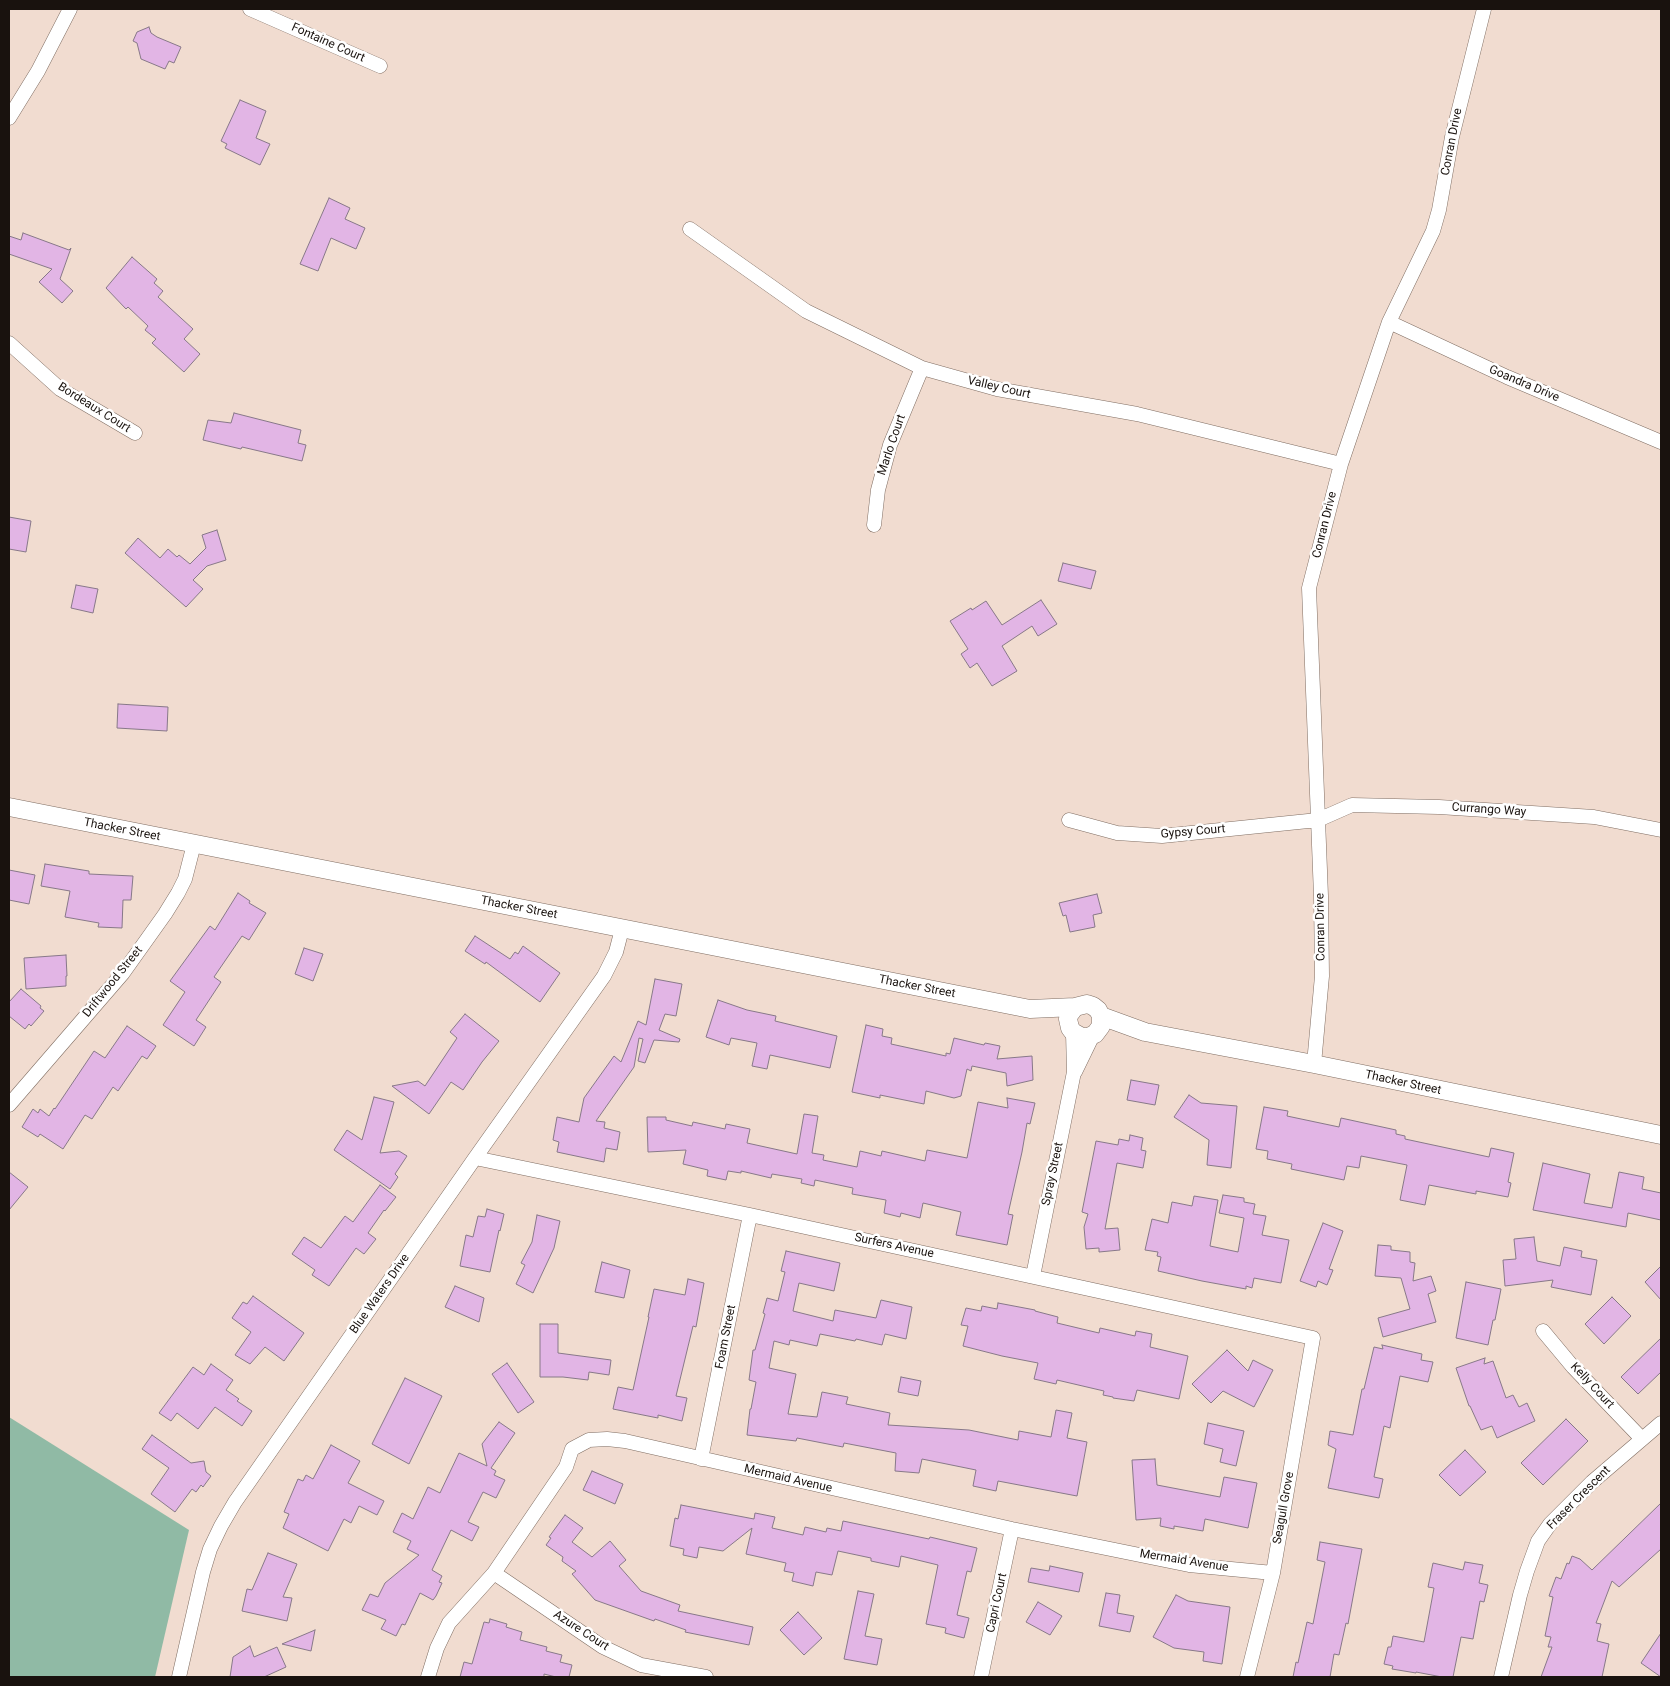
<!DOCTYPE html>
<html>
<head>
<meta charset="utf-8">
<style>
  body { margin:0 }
  #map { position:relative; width:1670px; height:1686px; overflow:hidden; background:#f1dcd0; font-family:Roboto,sans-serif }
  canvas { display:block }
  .frame { position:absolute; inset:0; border:10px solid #19120e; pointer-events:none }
</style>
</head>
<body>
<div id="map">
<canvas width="1670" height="1686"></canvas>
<div class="frame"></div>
</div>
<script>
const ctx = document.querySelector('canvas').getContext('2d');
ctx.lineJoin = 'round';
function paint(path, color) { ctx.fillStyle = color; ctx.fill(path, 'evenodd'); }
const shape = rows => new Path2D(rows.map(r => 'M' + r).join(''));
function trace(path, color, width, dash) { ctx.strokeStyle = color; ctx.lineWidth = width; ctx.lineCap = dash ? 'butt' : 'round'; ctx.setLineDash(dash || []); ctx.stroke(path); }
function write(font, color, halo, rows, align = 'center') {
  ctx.font = font + ' Roboto,sans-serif'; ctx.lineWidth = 5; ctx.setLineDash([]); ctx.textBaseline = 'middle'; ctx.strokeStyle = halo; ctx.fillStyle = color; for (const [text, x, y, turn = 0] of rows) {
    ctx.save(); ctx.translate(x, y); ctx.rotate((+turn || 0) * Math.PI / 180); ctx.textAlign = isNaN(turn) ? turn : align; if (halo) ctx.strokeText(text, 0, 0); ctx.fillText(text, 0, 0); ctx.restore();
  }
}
paint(shape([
  [9,1417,189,1530,155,1677,9,1677]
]), '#90baa5');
const building = shape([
  [149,27,151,33,157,37,181,47,174,63,169,61,165,69,141,59,137,43,133,41,137,32,149,27],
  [240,100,266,111,256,138,270,144,260,165,225,148,227,144,221,141,240,100],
  [329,198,350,208,345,219,365,228,356,249,331,238,318,271,300,264,329,198],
  [23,233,69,250,71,248,60,279,73,291,62,303,39,282,52,269,9,254,9,236,21,240,23,233],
  [132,257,157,279,154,283,163,291,158,297,193,329,184,339,200,354,184,372,152,343,156,339,145,330,148,326,128,307,126,309,106,288,132,257],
  [234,413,301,430,298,443,306,445,302,461,242,447,241,449,203,440,208,420,231,423,234,413],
  [9,517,31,521,26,552,9,549,9,517],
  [217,530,226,560,207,566,193,580,203,589,186,607,125,553,138,538,160,558,168,549,177,557,179,555,190,564,206,548,202,535,217,530],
  [1063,563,1096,571,1091,589,1058,581,1063,563],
  [76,585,98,589,93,613,71,608,76,585],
  [1041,600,1057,624,1038,636,1032,626,1002,646,1017,671,992,686,977,663,970,668,961,654,968,649,950,621,971,608,972,610,986,601,1002,625,1041,600],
  [118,704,168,707,167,731,117,728,118,704],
  [45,864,89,871,89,874,133,876,131,900,123,900,122,928,98,927,99,923,65,917,70,891,41,886,45,864],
  [9,870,35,875,29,904,9,900,9,870],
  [238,893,250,901,249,903,266,913,249,940,242,936,214,977,221,982,196,1020,206,1027,194,1046,163,1025,185,992,170,981,210,926,215,930,238,893],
  [1097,894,1102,913,1093,915,1095,927,1070,932,1066,915,1063,916,1059,903,1097,894],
  [475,936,510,959,515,952,518,954,523,946,560,973,540,1002,486,962,485,964,465,951,475,936],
  [304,948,323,954,313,981,295,974,304,948],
  [66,955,67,976,66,976,66,986,26,989,24,958,66,955],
  [655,979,682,984,676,1016,665,1014,659,1030,680,1039,679,1042,654,1040,645,1063,638,1061,643,1039,639,1038,634,1067,596,1121,605,1122,604,1128,620,1132,617,1150,606,1148,604,1162,557,1152,559,1142,553,1140,557,1117,579,1122,584,1098,614,1056,621,1062,638,1021,646,1025,655,979],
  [21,989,41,1006,40,1008,44,1011,31,1026,29,1024,25,1029,9,1016,9,1002,21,989],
  [718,1000,747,1010,776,1016,775,1021,837,1036,830,1068,770,1055,767,1069,752,1066,757,1043,731,1038,729,1045,706,1037,718,1000],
  [465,1014,499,1041,482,1062,463,1090,451,1082,429,1114,392,1086,418,1081,425,1086,457,1038,450,1032,465,1014],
  [866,1025,883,1029,882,1036,892,1038,891,1044,946,1056,946,1053,950,1054,954,1038,984,1045,985,1043,1000,1046,997,1059,1032,1056,1033,1080,1007,1086,1006,1073,972,1066,971,1071,967,1069,961,1096,954,1098,926,1091,924,1104,880,1095,880,1098,852,1092,866,1025],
  [127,1026,156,1046,147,1059,142,1056,118,1091,113,1087,92,1119,85,1115,63,1149,40,1134,38,1137,22,1127,33,1109,38,1113,40,1109,49,1116,54,1108,55,1109,94,1051,105,1058,127,1026],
  [1131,1080,1159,1085,1155,1105,1127,1100,1131,1080],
  [1189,1095,1201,1103,1237,1106,1231,1168,1207,1165,1209,1140,1174,1117,1189,1095],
  [374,1097,394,1102,380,1153,399,1151,407,1156,395,1174,398,1177,390,1189,334,1150,347,1130,362,1140,374,1097],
  [1007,1098,1035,1103,1030,1124,1027,1123,1022,1152,1008,1214,1013,1215,1007,1245,956,1235,961,1212,923,1203,920,1218,901,1213,900,1217,884,1213,886,1200,852,1194,853,1188,815,1180,814,1186,801,1183,802,1179,772,1174,771,1178,741,1171,741,1173,728,1171,726,1180,707,1176,708,1170,683,1164,686,1150,648,1152,647,1117,666,1117,666,1120,692,1126,693,1122,725,1129,726,1124,750,1129,747,1143,797,1154,804,1114,818,1116,812,1153,824,1155,823,1160,857,1167,860,1151,881,1156,882,1151,925,1161,927,1150,967,1158,978,1102,1008,1108,1007,1098],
  [1264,1107,1288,1111,1287,1116,1339,1127,1341,1118,1396,1130,1396,1134,1405,1136,1405,1139,1489,1157,1491,1148,1514,1153,1508,1182,1511,1183,1508,1197,1476,1191,1476,1194,1429,1185,1425,1205,1400,1200,1407,1165,1361,1156,1359,1168,1347,1166,1344,1180,1291,1169,1292,1164,1267,1159,1268,1151,1256,1149,1264,1107],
  [1130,1135,1143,1138,1141,1150,1146,1151,1143,1168,1117,1163,1105,1229,1118,1228,1120,1250,1099,1252,1099,1248,1086,1249,1084,1227,1088,1214,1082,1212,1096,1141,1118,1145,1119,1139,1129,1141,1130,1135],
  [1543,1163,1590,1174,1584,1203,1612,1208,1619,1172,1644,1177,1642,1189,1661,1193,1661,1220,1628,1213,1626,1227,1533,1210,1543,1163],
  [9,1172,28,1187,9,1210,9,1172],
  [380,1185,396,1197,385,1211,384,1210,368,1233,376,1239,364,1254,356,1248,329,1286,312,1275,315,1270,292,1254,304,1237,321,1248,345,1216,353,1222,380,1185],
  [1223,1195,1244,1198,1244,1202,1255,1204,1253,1214,1266,1216,1262,1235,1289,1240,1281,1283,1254,1278,1252,1288,1246,1286,1246,1289,1202,1281,1158,1271,1161,1257,1157,1256,1158,1252,1145,1250,1152,1219,1168,1223,1172,1202,1192,1206,1194,1196,1218,1200,1210,1246,1238,1252,1244,1218,1219,1213,1223,1195],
  [487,1209,504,1214,500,1231,499,1230,490,1272,460,1266,466,1235,473,1237,478,1216,485,1217,487,1209],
  [537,1215,560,1221,554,1248,533,1293,516,1284,525,1265,521,1263,532,1242,537,1215],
  [1323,1223,1343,1231,1329,1269,1333,1270,1327,1285,1318,1281,1316,1287,1300,1281,1323,1223],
  [1534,1237,1537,1261,1560,1266,1564,1247,1582,1251,1581,1257,1597,1260,1591,1295,1551,1287,1553,1280,1505,1286,1503,1260,1516,1259,1514,1239,1534,1237],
  [1378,1245,1391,1246,1391,1250,1410,1252,1410,1262,1415,1263,1413,1281,1431,1276,1436,1291,1428,1294,1436,1322,1383,1337,1378,1318,1410,1309,1401,1278,1375,1276,1378,1245],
  [786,1251,840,1263,834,1291,799,1283,793,1311,833,1321,835,1310,876,1318,881,1300,912,1307,906,1339,885,1334,882,1345,856,1339,855,1341,820,1334,817,1346,790,1340,789,1345,774,1341,769,1368,796,1374,788,1414,817,1417,822,1392,848,1397,846,1404,890,1413,888,1425,969,1430,1018,1440,1019,1431,1051,1437,1056,1410,1072,1413,1067,1438,1087,1442,1077,1496,998,1481,996,1491,973,1486,976,1470,922,1459,919,1473,895,1471,896,1453,844,1443,843,1447,797,1438,796,1441,747,1435,750,1409,751,1409,756,1382,749,1380,753,1350,755,1350,765,1314,763,1313,767,1298,778,1301,785,1272,781,1271,786,1251],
  [602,1262,630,1270,624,1298,595,1292,602,1262],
  [1661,1266,1661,1300,1645,1282,1661,1266],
  [688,1279,704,1283,696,1327,693,1326,676,1396,687,1398,682,1421,658,1415,658,1418,613,1409,618,1387,633,1390,649,1317,648,1317,654,1289,685,1295,688,1279],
  [1466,1282,1501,1289,1495,1320,1493,1320,1488,1345,1456,1338,1466,1282],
  [455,1286,484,1298,479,1322,445,1307,455,1286],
  [253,1296,304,1333,284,1361,265,1347,250,1364,235,1355,251,1332,232,1318,243,1302,247,1304,253,1296],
  [1612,1297,1631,1316,1604,1344,1585,1324,1612,1297],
  [998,1303,1035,1310,1035,1311,1058,1317,1057,1323,1099,1333,1100,1328,1135,1336,1136,1331,1152,1334,1150,1347,1188,1356,1179,1399,1137,1390,1134,1401,1113,1398,1113,1397,1103,1395,1104,1391,1057,1380,1056,1384,1034,1379,1038,1363,1002,1356,963,1346,968,1326,961,1325,966,1308,981,1311,982,1306,997,1309,998,1303],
  [540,1324,558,1324,558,1353,611,1360,609,1375,589,1372,588,1380,563,1377,540,1377,540,1324],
  [1661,1338,1661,1372,1638,1394,1621,1377,1661,1338],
  [1382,1345,1422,1354,1421,1360,1433,1362,1428,1382,1400,1376,1390,1428,1384,1426,1374,1477,1383,1479,1379,1498,1328,1488,1336,1449,1328,1445,1330,1431,1353,1435,1362,1389,1364,1389,1374,1347,1383,1349,1382,1345],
  [1227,1350,1248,1371,1253,1360,1273,1370,1254,1407,1223,1391,1211,1403,1192,1384,1227,1350],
  [1485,1358,1484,1364,1493,1361,1506,1398,1513,1395,1519,1407,1527,1403,1535,1421,1497,1438,1492,1426,1481,1430,1470,1406,1469,1406,1456,1368,1485,1358],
  [507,1363,534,1402,518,1413,492,1374,507,1363],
  [211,1364,233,1380,226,1390,239,1399,237,1401,252,1411,242,1426,215,1407,198,1429,177,1413,171,1421,159,1413,193,1367,204,1375,211,1364],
  [901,1377,921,1381,918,1396,898,1392,901,1377],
  [405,1378,442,1396,409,1464,372,1444,405,1378],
  [1566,1419,1588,1441,1543,1485,1521,1463,1566,1419],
  [499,1422,515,1433,491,1468,496,1471,494,1475,505,1480,496,1498,483,1492,468,1522,479,1527,472,1541,451,1530,432,1570,442,1576,439,1582,442,1583,436,1596,433,1600,420,1593,405,1625,402,1624,396,1636,381,1629,386,1620,362,1610,370,1594,378,1597,385,1583,419,1555,407,1549,411,1541,393,1532,402,1513,413,1519,428,1487,440,1493,459,1453,487,1466,482,1444,499,1422],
  [1208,1423,1244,1431,1236,1466,1220,1462,1223,1449,1204,1444,1208,1423],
  [152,1435,191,1463,204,1461,206,1472,211,1476,203,1487,201,1485,196,1492,192,1489,175,1512,151,1494,169,1468,142,1449,152,1435],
  [331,1445,360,1461,348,1483,384,1501,377,1515,359,1506,351,1523,344,1519,328,1551,283,1528,289,1514,284,1512,298,1479,303,1481,306,1475,313,1479,331,1445],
  [1465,1450,1486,1472,1460,1496,1439,1475,1465,1450],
  [1155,1459,1157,1485,1220,1497,1224,1477,1257,1483,1248,1528,1205,1519,1203,1531,1174,1526,1174,1529,1160,1526,1161,1518,1136,1520,1132,1460,1155,1459],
  [592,1471,623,1484,615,1504,583,1490,592,1471],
  [1661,1503,1661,1549,1619,1587,1612,1581,1596,1623,1601,1624,1597,1641,1609,1644,1602,1677,1541,1677,1552,1647,1548,1647,1551,1637,1545,1636,1553,1597,1549,1596,1556,1577,1561,1579,1567,1563,1569,1564,1572,1556,1580,1559,1592,1570,1661,1503],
  [681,1505,754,1519,755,1513,775,1517,772,1528,803,1535,805,1527,826,1532,827,1528,841,1531,843,1521,929,1539,930,1537,977,1548,971,1572,967,1571,957,1615,969,1618,964,1638,945,1633,946,1628,926,1624,938,1565,901,1556,899,1567,871,1561,871,1558,838,1551,832,1575,816,1572,813,1586,792,1581,794,1573,784,1571,786,1563,746,1554,752,1528,723,1551,699,1547,697,1558,683,1555,684,1549,670,1546,675,1518,678,1519,681,1505],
  [565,1515,583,1528,572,1542,592,1557,610,1541,626,1560,619,1566,641,1591,680,1605,678,1611,753,1627,749,1645,685,1632,686,1630,655,1619,654,1621,595,1600,572,1574,576,1571,562,1561,563,1557,546,1545,551,1538,549,1537,565,1515],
  [1320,1542,1362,1549,1348,1624,1346,1623,1339,1655,1334,1654,1330,1677,1293,1677,1296,1662,1298,1663,1307,1622,1313,1624,1325,1562,1317,1560,1320,1542],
  [268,1553,297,1564,283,1597,292,1598,287,1621,242,1611,247,1589,252,1590,268,1553],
  [1465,1562,1483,1565,1479,1583,1488,1585,1484,1602,1480,1601,1473,1639,1461,1637,1453,1677,1442,1677,1416,1672,1416,1673,1392,1669,1393,1666,1384,1664,1388,1647,1391,1647,1393,1636,1424,1642,1434,1588,1428,1587,1433,1563,1463,1570,1465,1562],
  [1050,1566,1083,1573,1079,1592,1028,1582,1031,1568,1049,1571,1050,1566],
  [858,1591,874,1594,865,1636,882,1639,877,1665,844,1659,858,1591],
  [1106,1593,1120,1595,1117,1613,1134,1616,1130,1632,1099,1626,1106,1593],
  [1176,1595,1188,1601,1230,1607,1222,1664,1203,1661,1204,1652,1174,1648,1153,1637,1176,1595],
  [1038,1602,1062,1616,1050,1635,1026,1622,1038,1602],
  [798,1612,822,1638,804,1655,780,1630,798,1612],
  [490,1619,507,1624,506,1627,522,1632,520,1640,547,1647,546,1651,562,1655,560,1662,572,1665,569,1677,556,1677,544,1674,544,1677,460,1677,464,1662,472,1664,484,1622,489,1623,490,1619],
  [315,1630,311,1651,282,1644,315,1630],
  [1661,1633,1661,1677,1641,1663,1661,1633],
  [250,1646,254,1657,277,1647,286,1667,264,1677,230,1677,233,1657,250,1646]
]);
paint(building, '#e2b5e5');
trace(building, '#877888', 1);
const minor = shape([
  [250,9,380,66],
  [9,118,38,71,70,9],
  [690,229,806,311,922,368,997,389,1137,414,1341,464],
  [1389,322,1507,377,1661,442],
  [9,343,60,389,135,433],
  [874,525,878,490,890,445,922,368],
  [1069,820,1117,833,1162,836,1318,820,1352,805,1439,807,1594,817,1661,830],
  [1314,1064,1322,976,1321,896,1309,588,1341,464,1389,322,1433,231,1439,210,1452,137,1484,9],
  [1075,1072,1093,1035],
  [9,1105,123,973,165,914,178,893,185,879,194,844],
  [475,1158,750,1215,1313,1338,1273,1573,1247,1677],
  [1033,1276,1074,1072,1073,1032],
  [1543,1331,1573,1367,1642,1439],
  [701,1459,750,1215],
  [494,1573,603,1647,641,1665,706,1677],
  [179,1677,203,1572,210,1549,221,1526,235,1502,475,1158,604,976,616,952,622,929],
  [428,1677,437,1648,449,1623,494,1573,566,1467,572,1449,589,1440,607,1439,625,1441,1012,1529,1189,1565,1273,1573],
  [981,1677,1012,1529],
  [1501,1677,1520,1595,1527,1571,1538,1541,1550,1524,1592,1482,1661,1423]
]);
const tertiary = shape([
  [9,807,1030,1009,1075,1007,1087,1004,1093,1006,1098,1010,1101,1016,1101,1026,1095,1034,1088,1037,1082,1037,1073,1032,1070,1028,1068,1019,1069,1015,1075,1007],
  [1101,1016,1145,1032,1314,1064,1661,1135]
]);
trace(minor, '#806e63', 15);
trace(tertiary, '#806e63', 19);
trace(minor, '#fff', 14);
trace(tertiary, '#fff', 18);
write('12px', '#19120e', '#fff', [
  ["Fontaine Court",328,43,24],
  ["Conran Drive",1452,142,-79],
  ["Goandra Drive",1524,384,23],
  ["Valley Court",999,388,13],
  ["Bordeaux Court",94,408,32],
  ["Marlo Court",892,445,-71],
  ["Conran Drive",1325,525,-76],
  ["Currango Way",1489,810,4],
  ["Thacker Street",122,830,11],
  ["Gypsy Court",1193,832,-5],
  ["Thacker Street",519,908,11],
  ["Conran Drive",1321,927,-91],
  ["Driftwood Street",113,982,-51],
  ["Thacker Street",917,987,11],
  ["Thacker Street",1403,1083,12],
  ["Spray Street",1053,1174,-78],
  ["Surfers Avenue",894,1246,12],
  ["Blue Waters Drive",380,1294,-55],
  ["Foam Street",726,1337,-79],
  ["Kelly Court",1592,1386,47],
  ["Mermaid Avenue",788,1479,13],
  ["Fraser Crescent",1579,1498,-45],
  ["Seagull Grove",1284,1508,-80],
  ["Mermaid Avenue",1184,1561,9],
  ["Capri Court",997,1603,-78],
  ["Azure Court",581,1631,33]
]);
</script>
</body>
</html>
